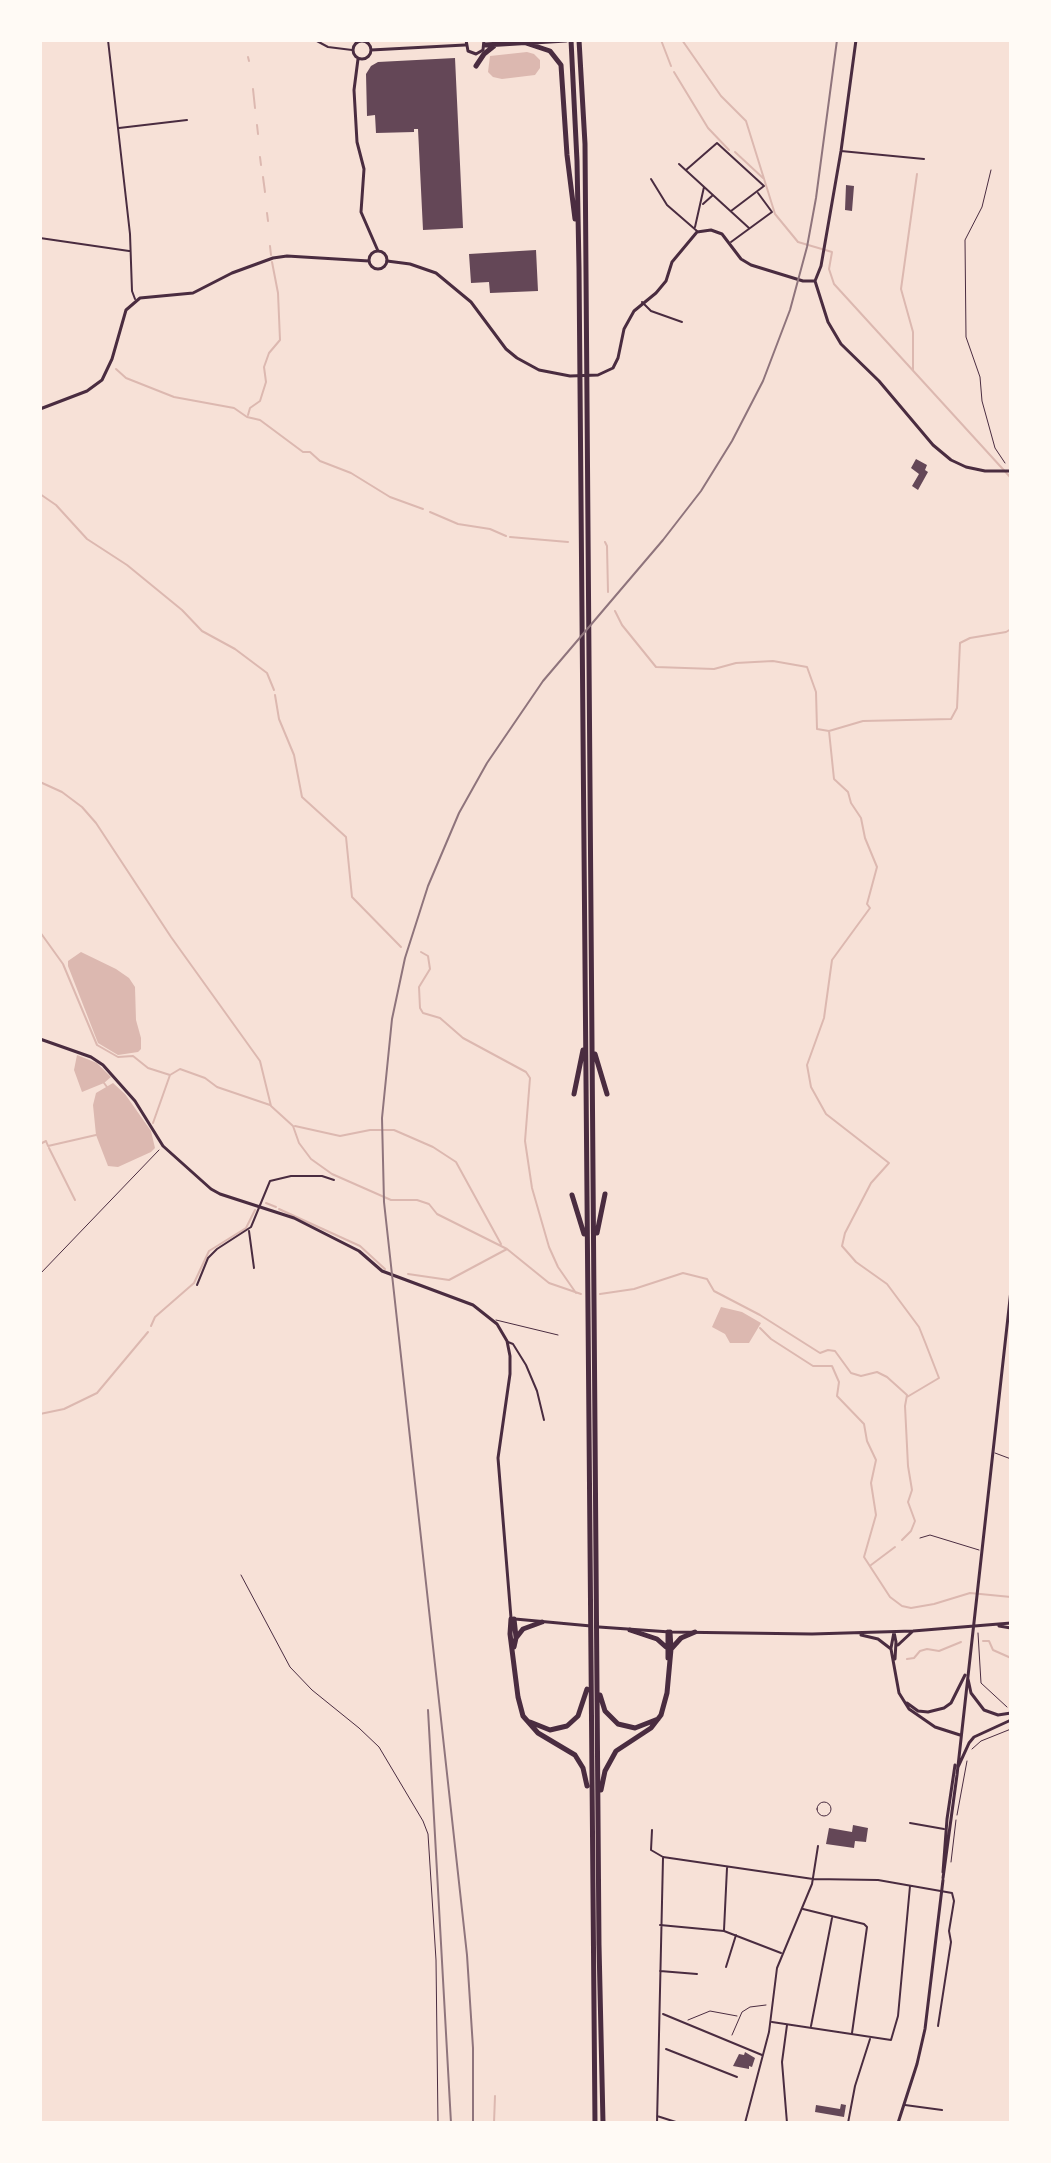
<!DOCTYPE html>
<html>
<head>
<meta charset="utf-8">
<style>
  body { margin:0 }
  #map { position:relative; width:1051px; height:2163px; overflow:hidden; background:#f7e1d7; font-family:Cabin,sans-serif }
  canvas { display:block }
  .frame { position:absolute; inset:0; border:42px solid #fffaf5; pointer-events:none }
</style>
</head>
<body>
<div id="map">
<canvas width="1051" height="2163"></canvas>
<div class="frame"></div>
</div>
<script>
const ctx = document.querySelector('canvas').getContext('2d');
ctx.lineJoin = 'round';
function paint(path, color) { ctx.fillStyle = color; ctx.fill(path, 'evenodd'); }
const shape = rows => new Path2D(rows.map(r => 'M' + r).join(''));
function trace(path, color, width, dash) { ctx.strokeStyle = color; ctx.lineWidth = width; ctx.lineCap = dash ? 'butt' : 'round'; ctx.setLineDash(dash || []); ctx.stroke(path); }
paint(shape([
  [527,52,534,54,540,60,540,68,535,75,502,79,493,77,488,72,490,56],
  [81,952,116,969,129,978,135,987,136,1020,141,1038,141,1049,138,1052,118,1055,98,1043,68,966,68,961],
  [77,1055,97,1063,111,1077,104,1083,82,1092,74,1070],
  [113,1083,125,1094,151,1131,155,1148,151,1152,118,1167,108,1166,96,1135,93,1105,96,1093],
  [721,1307,742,1312,761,1323,749,1343,730,1343,725,1334,712,1327]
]), '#dcb8b0');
trace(shape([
  [661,40,671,66],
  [682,40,721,96,746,121,775,214,798,242,832,252,829,269,834,284,1011,478],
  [248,57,249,61],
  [674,72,708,128,729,150],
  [253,89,255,108],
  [257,125,258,134],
  [735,152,763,178],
  [260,157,261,165],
  [263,177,265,192],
  [267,213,268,221],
  [270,246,271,255],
  [116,369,126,378,174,397,234,408,247,417,260,420,303,452,310,452,320,461,351,473,390,497,423,509],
  [913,370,913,332,901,289,917,174],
  [248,415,250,408,260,401,266,382,264,367,269,353,280,340,278,293,272,262],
  [40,494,56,505,87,539,127,565,182,610,202,631,235,649,267,673,274,690],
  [430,512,458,524,490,529,506,536],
  [510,537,568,542],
  [605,542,607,546,608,592],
  [615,611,622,625,656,667,714,669,736,663,773,661,807,667,816,692,817,729,829,731],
  [275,695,279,719,294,755,302,797,346,837,352,897,401,947],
  [40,782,62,792,82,807,96,823,171,937,260,1061,271,1106,293,1126,299,1143,311,1159,332,1174,391,1200,417,1200,429,1204,437,1214,507,1249,549,1283,581,1294],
  [40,932,63,964,97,1045,118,1057,133,1056,148,1068,170,1075,180,1069,205,1078,217,1087,270,1105],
  [421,952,428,956,430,969,419,987,420,1008,423,1013,440,1018,463,1038,526,1072,530,1078,525,1141,532,1188,549,1247,558,1267,576,1293],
  [104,1083,107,1087],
  [153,1123,170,1075],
  [295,1126,340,1136,370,1130,394,1130,433,1147,456,1162,501,1244],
  [40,1144,46,1141,48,1146,96,1135],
  [49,1148,75,1200],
  [266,1203,276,1207],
  [279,1209,360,1246,385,1269],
  [408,1274,449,1280,507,1249],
  [600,1294,634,1289,683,1273,707,1279,714,1291,760,1315,820,1353,828,1350,835,1351,851,1373,861,1376,877,1372,887,1377,907,1395,905,1406,908,1466,912,1490,908,1502,915,1521,911,1531,902,1540],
  [151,1326,155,1317,194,1283,209,1251,246,1228,255,1210],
  [760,1328,771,1339,813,1366,832,1366,839,1382,837,1396,864,1424,867,1441,876,1460,871,1483,876,1515,864,1557,890,1597,902,1606,911,1608,934,1604,970,1593,1011,1597],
  [907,1397,939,1378,925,1342,919,1327,887,1284,856,1262,842,1246,845,1233,871,1183,889,1163,826,1114,811,1087,807,1065,824,1018,832,960,870,908,867,904,877,867,865,838,861,818,851,803,848,792,834,779,829,731,863,721,951,719,957,708,960,643,970,638,1006,632,1011,629],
  [40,1414,64,1409,97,1393,148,1332],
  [871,1565,895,1547],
  [983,1641,989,1641,993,1650,1011,1658],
  [907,1659,914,1658,920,1651,927,1649,939,1651,961,1642],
  [494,2123,495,2096]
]), '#dcb8b0', 2);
paint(shape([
  [455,58,463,228,423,230,418,129,414,129,414,132,376,133,375,115,367,116,366,74,371,66,378,62],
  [846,185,854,186,852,211,845,210],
  [536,250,538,291,490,293,489,282,471,283,469,254],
  [916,459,927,465,925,470,928,472,918,490,912,486,919,474,911,468],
  [853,1825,868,1828,866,1842,855,1841,854,1848,826,1844,829,1828,852,1832],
  [745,2052,755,2058,752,2067,749,2066,749,2069,733,2066,739,2054,744,2055],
  [841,2104,846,2105,844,2117,815,2112,816,2105,840,2109]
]), '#644757');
trace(shape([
  [991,170,982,207,965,240,966,337,980,377,982,401,995,448,1005,463],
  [40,1274,159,1150],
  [241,1575,290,1667,312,1690,359,1728,379,1747,423,1821,428,1834,436,1960,438,2123],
  [978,1633,981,1683,1007,1707],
  [972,1749,981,1741,1011,1729],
  [957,1815,967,1761],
  [951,1862,956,1820],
  [688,2020,710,2011,737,2016],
  [732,2035,742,2012,750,2007,766,2005]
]), '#4a2c40', 1);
trace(shape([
  [496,1320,558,1335],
  [995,1453,1011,1459],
  [920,1538,930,1535,979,1550],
  '817 1809a7 7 0 1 1 14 0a7 7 0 1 1-14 0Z'
]), '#4a2c40', 1);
trace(shape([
  [663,2014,762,2055],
  [666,2049,737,2077]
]), '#4a2c40', 2);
trace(shape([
  [108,40,130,234,132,291,135,299],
  [315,40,328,47,352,50],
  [361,40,361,41],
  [119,128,187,120],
  [841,151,924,159],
  [679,164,749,228],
  [686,170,717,143,764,186,731,211],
  [651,179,667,205,697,231],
  [703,204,713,195],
  [695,227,704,187],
  [40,238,129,251],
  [731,242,772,212,758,193],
  [642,302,651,311,682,322],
  [249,1231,254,1268],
  [197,1285,208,1258,217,1249,251,1227,270,1181,291,1176,322,1176,334,1180],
  [508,1342,513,1344,526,1365,537,1391,544,1420],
  [910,1823,944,1829],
  [652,1830,651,1850,663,1857,813,1879,878,1880,952,1893,954,1901,949,1931,951,1942,938,2026],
  [803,1909,864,1924,867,1927,852,2033],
  [660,1925,724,1931,781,1953],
  [724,1930,727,1868],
  [726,1967,736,1935],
  [660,1971,697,1974],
  [772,2022,891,2040,898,2016,910,1886],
  [811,2026,832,1918],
  [905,2105,942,2110],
  [657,2116,679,2123],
  [657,2123,663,1858],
  [745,2123,769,2032,777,1968,812,1884,818,1846],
  [787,2123,782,2062,787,2025],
  [848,2123,855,2086,870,2039]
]), '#4a2c40', 2);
trace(shape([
  [387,261,410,264,436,273,471,302,506,349,517,358,539,370,570,376,598,375,613,368,618,358,624,329,634,311,656,293,666,281,672,262,697,232,711,230,722,234,741,259,751,265,803,281,815,281],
  [815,281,828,322,841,344,879,381,933,445,951,460,966,467,985,471,1011,471],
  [815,281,821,266,841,151,856,40],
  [40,1039,91,1057,103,1065,135,1101,163,1146,211,1189,220,1194,294,1218,359,1251,382,1271,473,1305,497,1324,507,1341,510,1356,510,1374,498,1458,511,1618]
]), '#4a2c40', 3);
trace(shape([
  [466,40,468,51,476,54,483,50,484,40],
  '353 50a9 9 0 1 1 18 0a9 9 0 1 1-18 0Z',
  [371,50,465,45],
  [358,59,354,90,357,142,364,169,361,212,378,251],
  '369 260a9 9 0 1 1 18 0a9 9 0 1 1-18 0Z',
  [40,409,87,391,102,380,112,359,126,310,140,298,193,293,232,273,273,258,287,256,369,261],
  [515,1619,591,1626],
  [999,1626,1011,1628],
  [599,1627,670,1632,812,1634,913,1631,1011,1623],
  [894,1632,896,1642,895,1659],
  [861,1635,878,1639,891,1649,899,1693,909,1709,935,1727,960,1735],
  [898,1645,913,1631],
  [891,1648,894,1632],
  [968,1679,971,1693,984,1710,998,1715,1011,1713],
  [907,1703,918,1711,928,1712,944,1708,951,1703,965,1675],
  [958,1767,969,1743,974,1737,1011,1720],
  [943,1872,947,1819,955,1765],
  [943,1878,957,1775,1011,1290],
  [898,2123,917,2064,925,2029,943,1880]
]), '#4a2c40', 3);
trace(shape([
  [571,40,577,161,579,268,595,2123],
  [579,40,585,144,599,1945,603,2123],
  [526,43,550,51,561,65,567,155,575,219],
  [485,45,566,40],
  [476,66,484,54,494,46],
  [595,1054,607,1094],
  [574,1094,583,1050],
  [572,1195,584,1234],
  [597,1233,605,1194],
  [511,1619,510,1634,518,1697,523,1716,538,1733,575,1755,583,1768,587,1786],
  [514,1619,516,1637],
  [630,1630,657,1639,666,1647],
  [668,1632,668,1658],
  [514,1647,516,1638,523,1629,542,1622],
  [672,1648,681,1638,695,1632],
  [600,1695,605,1711,618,1724,635,1728,658,1719],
  [530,1722,550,1730,567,1726,578,1716,587,1689],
  [601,1790,605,1771,616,1751,651,1728,661,1715,667,1693,671,1649,670,1632]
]), '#4a2c40', 5);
trace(shape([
  [428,1710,451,2123],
  [473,2123,473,2048,467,1955,384,1202,382,1118,392,1019,405,958,428,886,459,813,487,763,543,681,663,540,701,491,732,441,763,381,790,310,807,247,816,198,837,40]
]), '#8f747c', 2);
</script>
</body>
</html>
